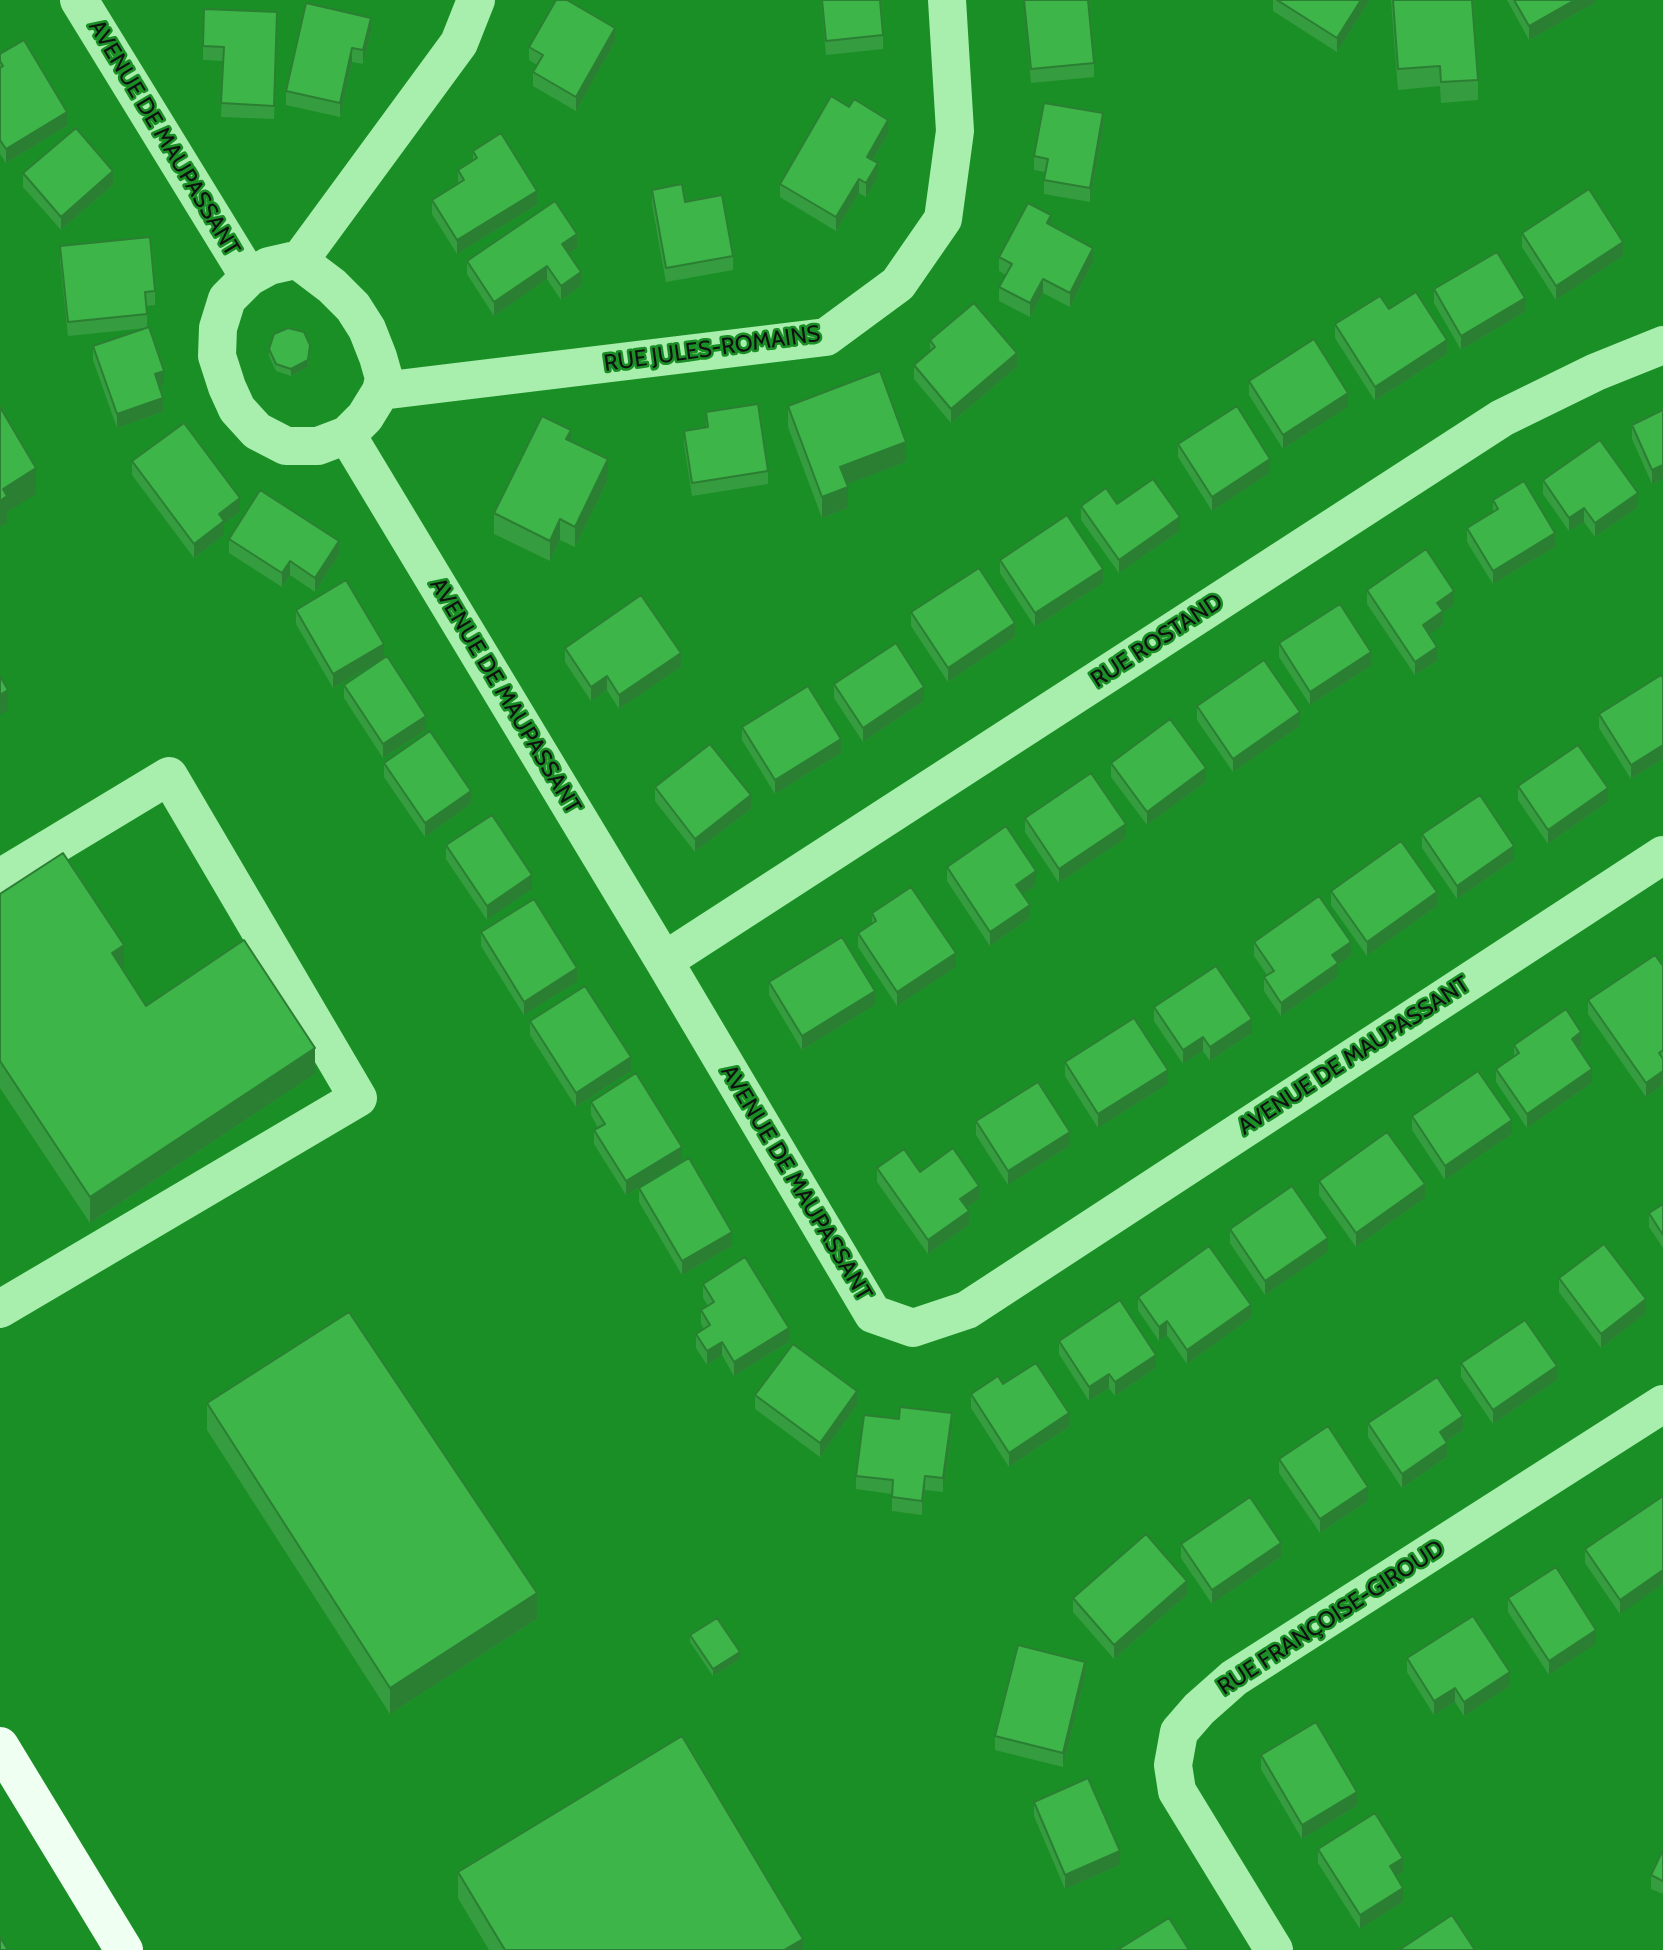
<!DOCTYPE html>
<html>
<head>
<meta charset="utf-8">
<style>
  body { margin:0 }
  canvas { display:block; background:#1a8f26 }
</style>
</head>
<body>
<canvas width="1663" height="1950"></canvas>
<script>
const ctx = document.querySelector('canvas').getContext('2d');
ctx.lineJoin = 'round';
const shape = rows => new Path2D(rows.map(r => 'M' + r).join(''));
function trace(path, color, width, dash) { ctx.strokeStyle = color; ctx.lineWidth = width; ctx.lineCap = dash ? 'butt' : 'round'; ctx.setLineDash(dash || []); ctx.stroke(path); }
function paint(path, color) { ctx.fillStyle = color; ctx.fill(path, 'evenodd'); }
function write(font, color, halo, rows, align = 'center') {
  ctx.font = font + ' Cabin,sans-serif'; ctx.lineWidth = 5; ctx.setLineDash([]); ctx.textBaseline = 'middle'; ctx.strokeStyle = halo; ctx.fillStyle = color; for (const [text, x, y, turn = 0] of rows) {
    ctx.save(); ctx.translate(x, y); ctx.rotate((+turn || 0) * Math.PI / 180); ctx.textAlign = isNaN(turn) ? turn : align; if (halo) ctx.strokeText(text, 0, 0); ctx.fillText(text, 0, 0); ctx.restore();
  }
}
trace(shape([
  [79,0,249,277],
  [291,261,299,261,332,286,353,307,367,329,378,357,384,378,381,391,365,417,347,435,318,446,286,446,257,431,237,409,227,387,217,356,218,328,227,299,249,277,269,266,291,261],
  [299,261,459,43,476,0],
  [381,391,826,337,898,284,943,219,955,131,947,0],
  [347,435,664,961,873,1314,913,1328,967,1310,1663,855],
  [0,878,169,776,358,1098,0,1309],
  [664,961,1502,418,1596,372,1663,345],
  [1274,1950,1177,1791,1173,1765,1179,1732,1199,1709,1234,1678,1663,1404]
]), '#a8eead', 38);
trace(shape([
  [0,1746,124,1950]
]), '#effff1', 38);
paint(shape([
  [821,0,880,0,883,35,883,49,826,55],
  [1024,0,1088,0,1094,63,1094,77,1031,83],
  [1273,0,1370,0,1337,52,1273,11],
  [1391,0,1472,0,1478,80,1478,100,1441,103,1440,86,1398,90],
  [1507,0,1595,0,1595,3,1529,40],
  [277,26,274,119,221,117,223,61,203,60,203,46],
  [371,32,363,64,352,62,340,117,286,105,286,91],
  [615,42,576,111,533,86,533,72,537,65,529,60,529,47],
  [0,54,67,126,6,163,0,154],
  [1103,127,1090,202,1044,194,1044,180,1045,172,1034,170,1034,156],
  [888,134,873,160,878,177,866,197,859,193,836,231,780,197,780,184],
  [473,151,537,205,457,254,432,214,432,200,458,184,458,170,473,161],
  [23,173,113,185,61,230,23,187],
  [652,190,685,202,733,256,733,270,666,282,652,204],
  [1051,226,1093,262,1070,307,1043,293,1030,317,999,301,999,287,1006,275,999,271,999,257],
  [1522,233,1623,256,1556,300,1522,247],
  [60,246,155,291,155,305,147,306,147,327,164,385,159,387,163,412,117,428,93,360,93,346,146,328,68,336,60,260],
  [577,248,568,254,581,286,561,300,547,279,494,316,467,274,467,261],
  [1434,289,1525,312,1461,350,1434,303],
  [1389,309,1447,354,1375,401,1335,338,1335,324],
  [930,340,1017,367,951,423,914,379,914,365,930,351],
  [269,349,310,352,308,367,291,376,276,371,269,356],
  [1249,381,1348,407,1283,449,1249,395],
  [788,406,906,462,847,484,848,508,822,518,788,427],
  [1663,410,1663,479,1652,484,1632,439,1632,425],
  [706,412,768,471,768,484,692,496,684,444,684,431,706,427],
  [571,442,608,480,575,547,560,540,550,561,494,534,494,513],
  [1178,444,1270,473,1212,511,1178,457],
  [132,461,240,512,224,524,224,535,194,558,132,475],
  [1543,480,1638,507,1595,537,1584,522,1569,531,1543,494],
  [1493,500,1555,547,1493,584,1467,542,1467,528,1493,513],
  [1081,506,1180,531,1119,573,1081,520],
  [229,539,339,555,315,592,290,575,282,587,229,553],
  [1000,560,1103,583,1035,627,1000,573],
  [1367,590,1454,605,1443,613,1443,625,1429,634,1437,661,1415,675,1367,604],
  [296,610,384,658,426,730,383,758,344,698,344,685,382,659,333,688,296,624],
  [911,612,1015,637,948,682,911,626],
  [1279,643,1371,666,1310,705,1279,657],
  [565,648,681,667,619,709,607,690,591,701,565,662],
  [1663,678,1663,759,1631,779,1599,728,1599,714],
  [834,684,924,701,863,742,834,698],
  [1197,706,1300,726,1233,772,1197,720],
  [742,727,841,753,775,794,742,740],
  [384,763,471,804,425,837,384,777],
  [1111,763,1206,782,1147,825,1111,777],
  [1518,786,1608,802,1548,844,1518,800],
  [655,787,751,809,695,852,655,801],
  [1025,818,1126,838,1059,883,1025,832],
  [1422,834,1514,860,1457,899,1422,848],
  [446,845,532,889,487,920,446,859],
  [947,867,1036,885,1022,894,1030,918,990,946,947,881],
  [1331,891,1437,906,1367,956,1331,905],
  [0,894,124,972,146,1006,315,1074,90,1223,0,1088],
  [872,913,956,967,897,1006,858,947,858,933,872,924],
  [481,932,577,982,524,1015,481,946],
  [1254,942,1351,956,1338,965,1338,977,1281,1016,1264,991,1264,977,1267,975,1254,956],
  [1663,966,1663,1085,1646,1097,1588,1014,1588,1000],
  [769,982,875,1005,802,1050,769,995],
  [1154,1007,1252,1033,1210,1061,1203,1051,1183,1064,1154,1021],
  [530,1021,631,1071,576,1107,530,1035],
  [1514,1045,1581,1046,1578,1049,1592,1083,1527,1128,1496,1082,1496,1069,1514,1056],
  [1065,1062,1168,1084,1098,1128,1065,1076],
  [591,1102,682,1161,626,1195,594,1144,594,1130,598,1128,591,1115],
  [1412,1116,1512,1134,1445,1180,1412,1130],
  [976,1121,1070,1146,1008,1185,976,1135],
  [877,1168,920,1172,979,1199,967,1208,969,1225,928,1254,877,1182],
  [1319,1181,1425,1198,1356,1247,1319,1195],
  [639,1188,732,1246,682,1275,639,1202],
  [1663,1204,1663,1248,1649,1227,1649,1213],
  [1230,1229,1328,1252,1265,1295,1230,1243],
  [1559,1278,1646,1313,1601,1348,1559,1292],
  [703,1284,789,1342,734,1376,722,1355,707,1365,696,1348,696,1334,704,1329,701,1324,701,1310,708,1306,703,1298],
  [1138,1297,1251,1318,1187,1364,1167,1335,1159,1341,1138,1310],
  [1059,1341,1156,1368,1115,1396,1109,1388,1089,1401,1059,1354],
  [1461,1363,1557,1380,1493,1424,1461,1377],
  [1003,1384,1069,1427,1009,1467,971,1408,971,1394],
  [755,1395,857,1405,820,1457,755,1409],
  [207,1403,537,1619,390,1714,207,1430],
  [1368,1423,1463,1430,1446,1442,1447,1457,1402,1488,1368,1437],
  [952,1427,943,1492,925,1490,922,1515,892,1511,892,1494,856,1489,856,1476],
  [1279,1459,1368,1501,1320,1533,1279,1473],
  [1663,1496,1620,1614,1585,1563,1585,1549],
  [1181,1544,1281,1557,1212,1604,1181,1558],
  [1187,1595,1114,1659,1073,1612,1073,1598],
  [1508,1598,1596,1644,1549,1675,1508,1612],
  [690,1635,740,1659,713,1676,690,1642],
  [1407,1658,1510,1686,1464,1716,1455,1702,1434,1715,1407,1672],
  [1085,1676,1063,1767,995,1750,995,1736],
  [1261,1755,1357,1806,1302,1839,1261,1769],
  [1034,1802,1120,1865,1065,1889,1034,1816],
  [1318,1849,1403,1872,1396,1876,1403,1902,1360,1929,1318,1863],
  [1663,1850,1663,1894,1651,1889,1651,1875],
  [458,1872,803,1950,489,1950,458,1898]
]), '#359c3f');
paint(shape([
  [1361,0,1370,0,1337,52,1337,38],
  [1575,0,1595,0,1595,3,1529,40,1529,26],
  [371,18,371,32,363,64,363,50],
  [615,28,615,42,576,111,576,97],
  [352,48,352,62,340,117,340,103],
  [67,112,67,126,6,163,6,149],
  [1103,113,1103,127,1090,202,1090,188],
  [888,120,888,134,867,170,867,157],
  [878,163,878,177,866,197,866,183],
  [113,171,113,185,61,230,61,217],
  [859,179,859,193,836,231,836,217],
  [537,191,537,205,457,254,457,240],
  [1051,215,1051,228,1047,223],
  [577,234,577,248,562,258,562,244],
  [1623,242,1623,256,1556,300,1556,286],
  [1093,248,1093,262,1070,307,1070,293],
  [547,266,547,279,494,316,494,302],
  [581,272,581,286,561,300,561,286],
  [1043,279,1043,293,1030,317,1030,303],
  [1525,298,1525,312,1461,350,1461,336],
  [1447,340,1447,354,1375,401,1375,387],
  [310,345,308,367,291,376,291,369],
  [1017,353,1017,367,951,423,951,409],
  [164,371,164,385,155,388,155,374],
  [1348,393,1348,407,1283,449,1283,435],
  [163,398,163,412,117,428,117,414],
  [571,430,571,451,566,439],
  [906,442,906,462,840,487,840,467],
  [608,459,608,480,575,547,575,527],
  [1270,459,1270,473,1212,511,1212,497],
  [1663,465,1663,479,1652,484,1652,470],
  [36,468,36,494,7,512,7,523,0,527,0,501,3,489],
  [848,487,848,508,822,518,822,497],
  [1638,493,1638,507,1595,537,1595,523],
  [240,498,240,512,224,524,224,535,194,558,194,544,219,514],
  [1584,508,1584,522,1569,531,1569,518],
  [1180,517,1180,531,1119,573,1119,560],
  [560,519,560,540,550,561,550,541],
  [1555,533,1555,547,1493,584,1493,571],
  [339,541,339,555,315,592,315,578],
  [290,561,290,575,282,587,282,573],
  [1103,569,1103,583,1035,627,1035,613],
  [1454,591,1454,605,1443,613,1443,625,1423,639,1423,625,1437,603],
  [1015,623,1015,637,948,682,948,668],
  [384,644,384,658,333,688,333,674],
  [1437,647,1437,661,1415,675,1415,662],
  [1371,652,1371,666,1310,705,1310,692],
  [681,653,681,667,619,709,619,695],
  [607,676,607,690,591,701,591,687],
  [924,687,924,701,863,742,863,728],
  [8,690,8,710,0,715,0,695],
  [1300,712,1300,726,1233,772,1233,759],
  [426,716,426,730,383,758,383,744],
  [841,739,841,753,775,794,775,780],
  [1663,745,1663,759,1631,779,1631,765],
  [1206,768,1206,782,1147,825,1147,812],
  [1608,788,1608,802,1548,844,1548,830],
  [471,791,471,804,425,837,425,823],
  [751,795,751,809,695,852,695,839],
  [1126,824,1126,838,1059,883,1059,869],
  [1514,846,1514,860,1457,899,1457,886],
  [1036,871,1036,885,1016,899,1016,885],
  [532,875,532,889,487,920,487,906],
  [1437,892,1437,906,1367,956,1367,942],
  [1030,905,1030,918,990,946,990,932],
  [1351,942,1351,956,1338,965,1338,977,1281,1016,1281,1003,1332,955],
  [124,945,124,972,112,953],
  [956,953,956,967,897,1006,897,992],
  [577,968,577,982,524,1015,524,1002],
  [875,991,875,1005,802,1050,802,1036],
  [1252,1019,1252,1033,1210,1061,1210,1047],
  [1581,1032,1581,1046,1572,1053,1572,1039],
  [1203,1037,1203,1051,1183,1064,1183,1050],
  [315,1048,315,1074,90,1223,90,1197],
  [631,1057,631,1071,576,1107,576,1093],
  [1592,1069,1592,1083,1527,1128,1527,1114],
  [1168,1070,1168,1084,1098,1128,1098,1114],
  [1663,1071,1663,1085,1646,1097,1646,1083],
  [1512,1120,1512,1134,1445,1180,1445,1166],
  [1070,1132,1070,1146,1008,1185,1008,1171],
  [682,1147,682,1161,626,1195,626,1181],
  [1425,1184,1425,1198,1356,1247,1356,1233],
  [979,1186,979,1199,960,1213,960,1199],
  [969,1211,969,1225,928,1254,928,1240],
  [732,1232,732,1246,682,1275,682,1261],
  [1328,1238,1328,1252,1265,1295,1265,1281],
  [1646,1299,1646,1313,1601,1348,1601,1334],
  [1251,1305,1251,1318,1187,1364,1187,1350],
  [1167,1321,1167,1335,1159,1341,1159,1327],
  [789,1328,789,1342,734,1376,734,1362],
  [722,1342,722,1355,707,1365,707,1351],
  [1156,1355,1156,1368,1115,1396,1115,1382],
  [1557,1366,1557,1380,1493,1424,1493,1410],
  [1109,1374,1109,1388,1089,1401,1089,1387],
  [857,1391,857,1405,820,1457,820,1443],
  [952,1413,952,1427,943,1492,943,1478],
  [1069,1413,1069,1427,1009,1467,1009,1453],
  [1463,1416,1463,1430,1440,1446,1440,1432],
  [1447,1443,1447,1457,1402,1488,1402,1474],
  [925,1476,925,1490,922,1515,922,1501],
  [1368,1487,1368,1501,1320,1533,1320,1519],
  [1281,1543,1281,1557,1212,1604,1212,1590],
  [1663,1570,1663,1584,1620,1614,1620,1600],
  [1187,1581,1187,1595,1114,1659,1114,1645],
  [537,1593,537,1619,390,1714,390,1688],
  [1596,1630,1596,1644,1549,1675,1549,1661],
  [740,1652,740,1659,713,1676,713,1669],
  [1085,1662,1085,1676,1063,1767,1063,1753],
  [1510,1672,1510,1686,1464,1716,1464,1702],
  [1455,1688,1455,1702,1434,1715,1434,1701],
  [1357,1792,1357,1806,1302,1839,1302,1825],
  [1120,1851,1120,1865,1065,1889,1065,1875],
  [1403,1858,1403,1872,1390,1880,1390,1866],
  [1403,1888,1403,1902,1360,1929,1360,1915],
  [803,1939,803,1950,784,1950]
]), '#2b7f33');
const building = shape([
  [556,0,567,0,615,28,576,97,533,72,543,55,529,47,556,0],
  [822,0,880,0,883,35,826,41,822,0],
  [1024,0,1088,0,1094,63,1031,69,1024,0],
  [1277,0,1361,0,1337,38,1277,0],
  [1393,0,1472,0,1478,80,1441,82,1440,66,1398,69,1393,0],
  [1514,0,1575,0,1529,26,1514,0],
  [306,3,371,18,363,50,352,48,340,103,286,91,306,3],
  [204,9,277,12,274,106,221,103,224,47,203,46,204,9],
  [24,40,67,112,6,149,0,140,0,68,3,66,0,61,0,54,24,40],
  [831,96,849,107,854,99,888,120,867,157,878,163,866,183,859,179,836,217,780,184,831,96],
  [1044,103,1103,113,1090,188,1044,180,1048,159,1034,156,1044,103],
  [76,128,113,171,61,217,23,173,76,128],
  [501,133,537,191,457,240,432,200,464,180,458,170,477,158,473,151,501,133],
  [682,184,685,202,722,195,733,256,666,268,652,190,682,184],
  [1589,189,1623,242,1556,286,1522,233,1589,189],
  [555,201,577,234,562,244,581,272,561,286,547,266,494,302,467,261,555,201],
  [1028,203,1051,215,1047,223,1093,248,1070,293,1043,279,1030,303,999,287,1012,264,999,257,1028,203],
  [150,237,155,291,145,292,147,314,68,322,60,246,150,237],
  [1497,252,1525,298,1461,336,1434,289,1497,252],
  [1416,292,1447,340,1375,387,1335,324,1380,296,1389,309,1416,292],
  [974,303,1017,353,951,409,914,365,935,347,930,340,974,303],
  [149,327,164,371,155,374,163,398,117,414,93,346,149,327],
  [288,328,304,332,310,345,308,360,291,369,276,364,269,349,274,334,288,328],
  [1314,339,1348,393,1283,435,1249,381,1314,339],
  [880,371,906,442,840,467,848,487,822,497,788,406,880,371],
  [758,404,768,471,692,483,684,431,708,427,706,412,758,404],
  [1237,406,1270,459,1212,497,1178,444,1237,406],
  [0,407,36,468,3,489,7,496,0,501,0,407],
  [1663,410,1663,465,1652,470,1632,425,1663,410],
  [542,416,571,430,566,439,608,459,575,527,560,519,550,541,494,513,542,416],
  [184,423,240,498,219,514,224,521,194,544,132,461,184,423],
  [1600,440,1638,493,1595,523,1584,508,1569,518,1543,480,1600,440],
  [1153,479,1180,517,1119,560,1081,506,1106,488,1117,504,1153,479],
  [1524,481,1555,533,1493,571,1467,528,1498,509,1493,500,1524,481],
  [260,490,339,541,315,578,290,561,282,573,229,539,260,490],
  [1067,515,1103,569,1035,613,1000,560,1067,515],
  [1426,549,1454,591,1437,603,1443,611,1423,625,1437,647,1415,662,1367,590,1426,549],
  [979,568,1015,623,948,668,911,612,979,568],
  [346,580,384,644,333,674,296,610,346,580],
  [641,595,681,653,619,695,607,676,591,687,565,648,641,595],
  [1340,604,1371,652,1310,692,1279,643,1340,604],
  [896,643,924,687,863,728,834,684,896,643],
  [387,656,426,716,383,744,344,685,387,656],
  [1264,660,1300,712,1233,759,1197,706,1264,660],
  [1661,675,1663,678,1663,745,1631,765,1599,714,1661,675],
  [0,676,8,690,0,695,0,676],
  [808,686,841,739,775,780,742,727,808,686],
  [1170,719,1206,768,1147,812,1111,763,1170,719],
  [430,731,471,791,425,823,384,763,430,731],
  [710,744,751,795,695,839,655,787,710,744],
  [1578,745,1608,788,1548,830,1518,786,1578,745],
  [1091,773,1126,824,1059,869,1025,818,1091,773],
  [1480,795,1514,846,1457,886,1422,834,1480,795],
  [492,815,532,875,487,906,446,845,492,815],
  [1006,826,1036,871,1016,885,1030,905,990,932,947,867,1006,826],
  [1401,841,1437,892,1367,942,1331,891,1401,841],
  [63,853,124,945,112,953,146,1006,244,940,315,1048,90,1197,0,1061,0,894,63,853],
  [911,887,956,953,897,992,858,933,876,921,872,913,911,887],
  [1319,896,1351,942,1332,955,1338,963,1281,1003,1264,977,1274,971,1254,942,1319,896],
  [534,899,577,968,524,1002,481,932,534,899],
  [842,937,875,991,802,1036,769,982,842,937],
  [1655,955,1663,966,1663,1050,1659,1053,1663,1059,1663,1071,1646,1083,1588,1000,1655,955],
  [1216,966,1252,1019,1210,1047,1203,1037,1183,1050,1154,1007,1216,966],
  [585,986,631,1057,576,1093,530,1021,585,986],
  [1566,1009,1581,1032,1572,1039,1592,1069,1527,1114,1496,1069,1519,1053,1514,1045,1566,1009],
  [1134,1018,1168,1070,1098,1114,1065,1062,1134,1018],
  [1478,1071,1512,1120,1445,1166,1412,1116,1478,1071],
  [636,1073,682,1147,626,1181,594,1130,605,1124,591,1102,636,1073],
  [1038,1082,1070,1132,1008,1171,976,1121,1038,1082],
  [1387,1132,1425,1184,1356,1233,1319,1181,1387,1132],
  [953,1148,979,1186,960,1199,969,1211,928,1240,877,1168,904,1149,920,1172,953,1148],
  [689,1158,732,1232,682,1261,639,1188,689,1158],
  [1292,1186,1328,1238,1265,1281,1230,1229,1292,1186],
  [1663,1204,1663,1235,1649,1213,1663,1204],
  [1604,1244,1646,1299,1601,1334,1559,1278,1604,1244],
  [1209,1246,1251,1305,1187,1350,1167,1321,1159,1327,1138,1297,1209,1246],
  [745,1257,789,1328,734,1362,722,1342,707,1351,696,1334,710,1325,701,1310,714,1302,703,1284,745,1257],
  [1120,1300,1156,1355,1115,1382,1109,1374,1089,1387,1059,1341,1120,1300],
  [349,1312,537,1593,390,1688,207,1403,349,1312],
  [1525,1320,1557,1366,1493,1410,1461,1363,1525,1320],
  [793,1344,857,1391,820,1443,755,1395,793,1344],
  [1036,1363,1069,1413,1009,1453,971,1394,998,1376,1003,1384,1036,1363],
  [1437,1377,1463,1416,1440,1432,1447,1443,1402,1474,1368,1423,1437,1377],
  [900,1407,952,1413,943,1478,925,1476,922,1501,892,1497,893,1480,856,1476,864,1415,899,1419,900,1407],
  [1328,1426,1368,1487,1320,1519,1279,1459,1328,1426],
  [1663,1496,1663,1570,1620,1600,1585,1549,1663,1496],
  [1250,1497,1281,1543,1212,1590,1181,1544,1250,1497],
  [1146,1534,1187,1581,1114,1645,1073,1598,1146,1534],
  [1556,1567,1596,1630,1549,1661,1508,1598,1556,1567],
  [1473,1616,1510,1672,1464,1702,1455,1688,1434,1701,1407,1658,1473,1616],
  [717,1618,740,1652,713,1669,690,1635,717,1618],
  [1018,1645,1085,1662,1063,1753,995,1736,1018,1645],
  [1316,1722,1357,1792,1302,1825,1261,1755,1316,1722],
  [682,1736,803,1939,784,1950,505,1950,458,1872,682,1736],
  [1088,1778,1120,1851,1065,1875,1034,1802,1088,1778],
  [1375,1813,1403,1858,1390,1866,1403,1888,1360,1915,1318,1849,1375,1813],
  [1663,1850,1663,1881,1651,1875,1663,1850],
  [1452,1915,1475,1950,1399,1950,1452,1915],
  [1169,1918,1189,1950,1117,1950,1169,1918],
  [0,1937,8,1950,0,1950,0,1937]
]);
paint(building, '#3eb549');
trace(building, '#2b7f33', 2);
write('23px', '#111', '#1a8f26', [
  ["AVENUE DE MAUPASSANT",164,138,59],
  ["RUE JULES-ROMAINS",712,349,-8],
  ["RUE ROSTAND",1157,641,-33],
  ["AVENUE DE MAUPASSANT",505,696,59],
  ["AVENUE DE MAUPASSANT",1354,1056,-33],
  ["AVENUE DE MAUPASSANT",796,1183,59],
  ["RUE FRANÇOISE-GIROUD",1331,1618,-33]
]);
</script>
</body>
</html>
